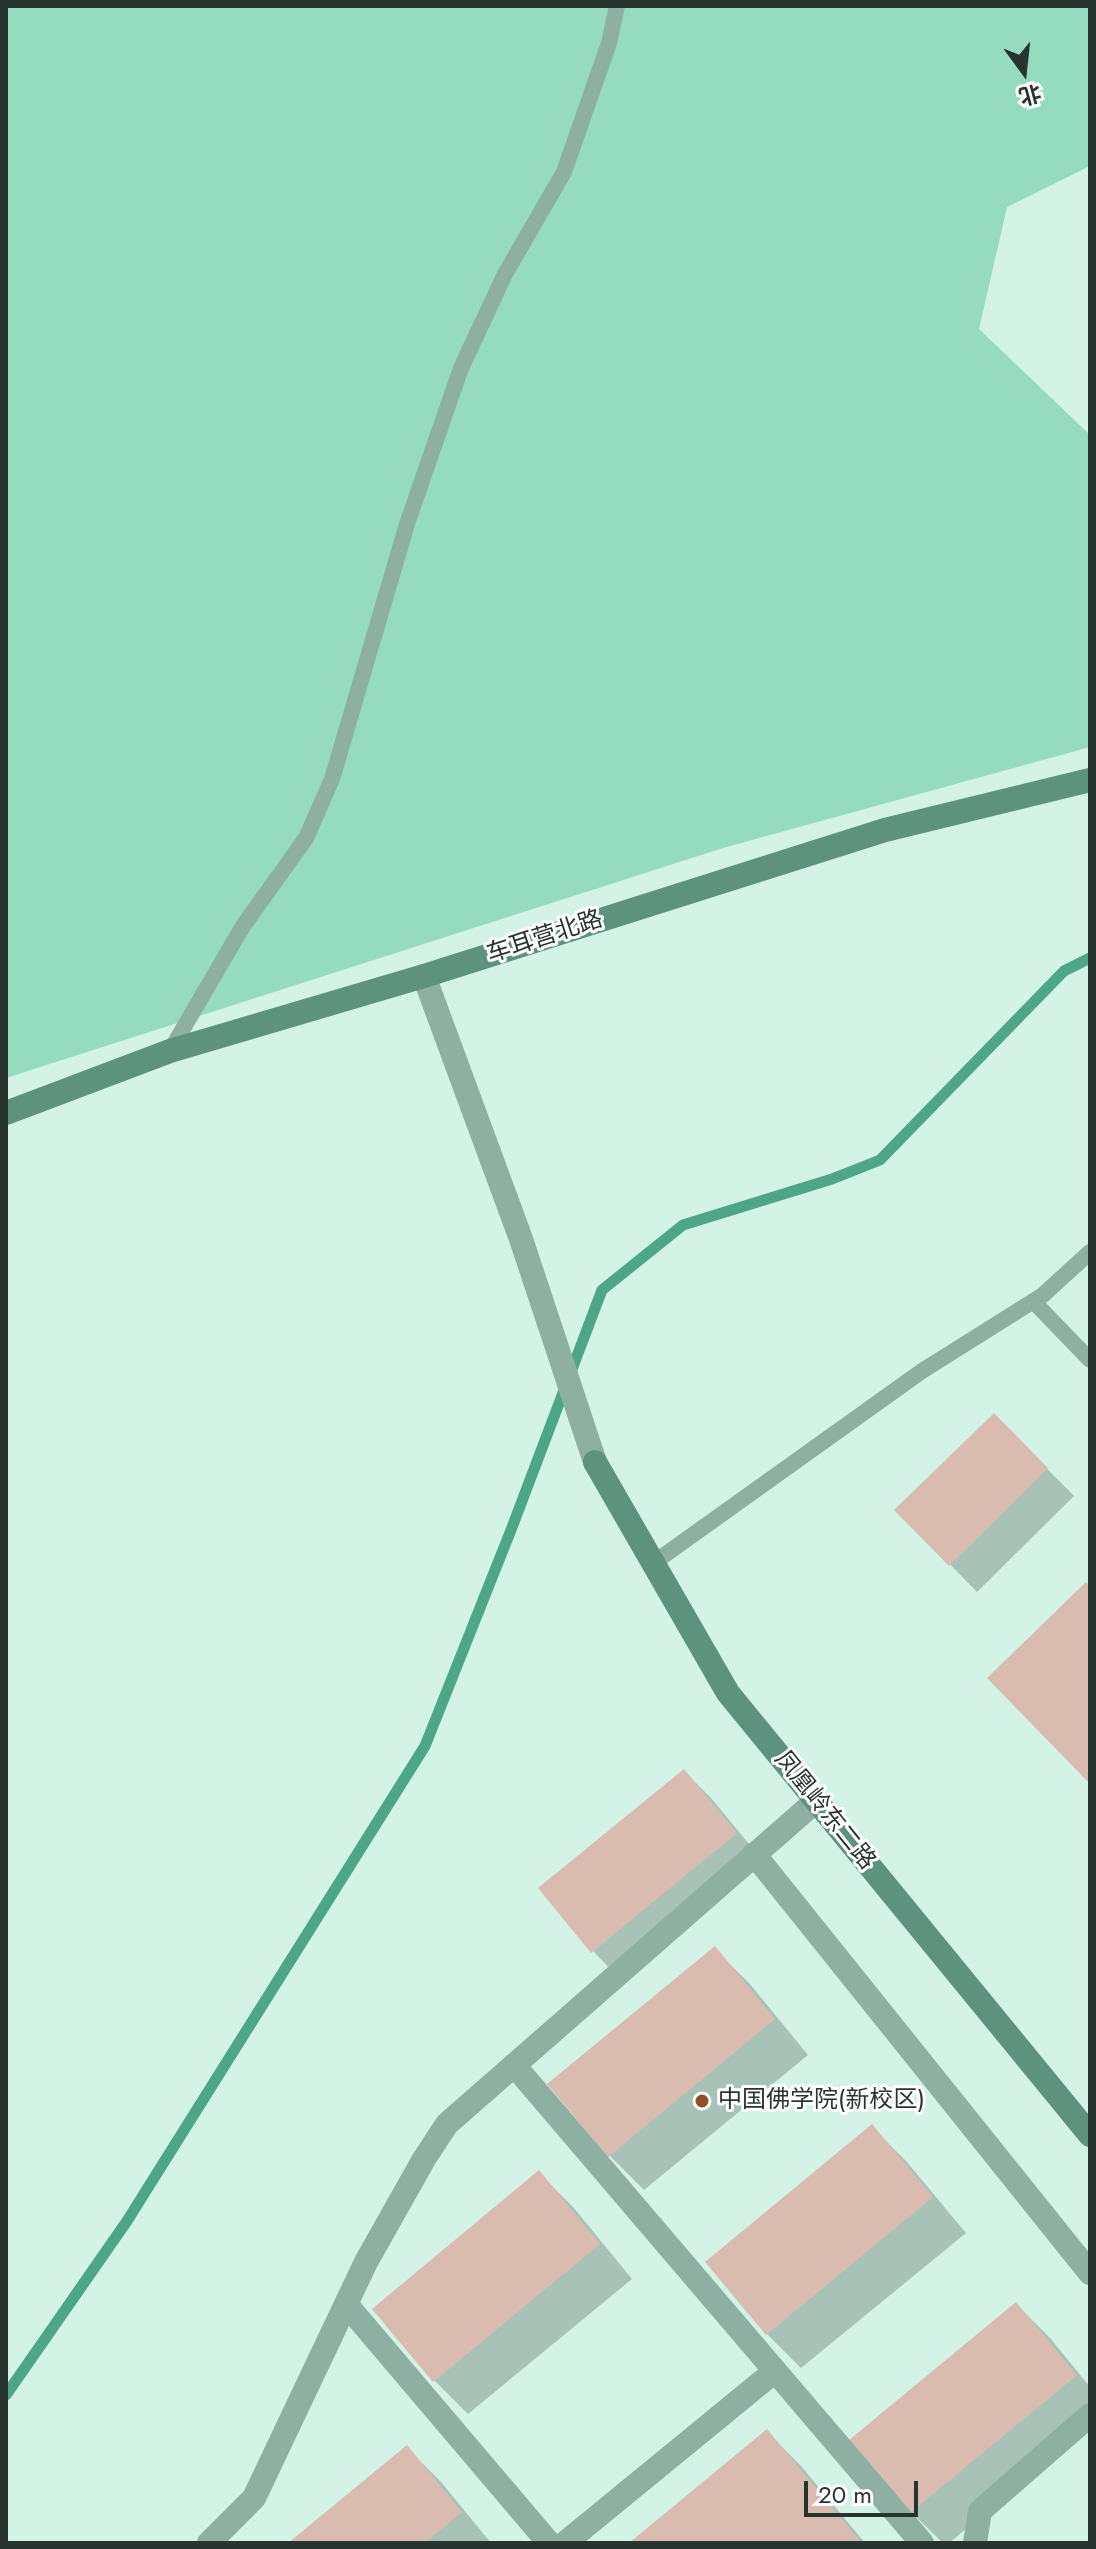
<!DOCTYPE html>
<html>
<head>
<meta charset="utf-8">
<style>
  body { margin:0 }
  #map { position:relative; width:1096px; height:2549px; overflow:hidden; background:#d3f3e6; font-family:Jost,"Noto Sans SC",sans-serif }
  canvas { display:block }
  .frame { position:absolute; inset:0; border:8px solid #28342f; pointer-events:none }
  .north { position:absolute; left:984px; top:32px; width:80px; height:80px; -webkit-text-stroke:6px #fff; paint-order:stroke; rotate:165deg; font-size:22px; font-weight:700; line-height:32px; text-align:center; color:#28342f }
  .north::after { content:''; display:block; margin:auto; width:28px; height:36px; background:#28342f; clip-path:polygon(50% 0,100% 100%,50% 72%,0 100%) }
  .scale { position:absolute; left:804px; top:2481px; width:114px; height:36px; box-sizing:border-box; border:4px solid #28342f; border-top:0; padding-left:10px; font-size:24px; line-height:28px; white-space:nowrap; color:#28342f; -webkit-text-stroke:6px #fff; paint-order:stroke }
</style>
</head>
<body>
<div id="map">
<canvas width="1096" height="2549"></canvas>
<div class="frame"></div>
<div class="north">北</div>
<div class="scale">20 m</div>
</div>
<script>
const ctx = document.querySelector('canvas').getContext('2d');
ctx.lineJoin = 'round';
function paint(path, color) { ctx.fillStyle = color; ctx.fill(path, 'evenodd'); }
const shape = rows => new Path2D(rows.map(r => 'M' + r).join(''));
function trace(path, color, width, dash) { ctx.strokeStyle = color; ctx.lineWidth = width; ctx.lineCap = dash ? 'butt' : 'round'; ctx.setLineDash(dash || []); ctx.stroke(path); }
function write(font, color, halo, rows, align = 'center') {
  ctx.font = font + ' Jost,"Noto Sans SC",sans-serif'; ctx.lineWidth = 6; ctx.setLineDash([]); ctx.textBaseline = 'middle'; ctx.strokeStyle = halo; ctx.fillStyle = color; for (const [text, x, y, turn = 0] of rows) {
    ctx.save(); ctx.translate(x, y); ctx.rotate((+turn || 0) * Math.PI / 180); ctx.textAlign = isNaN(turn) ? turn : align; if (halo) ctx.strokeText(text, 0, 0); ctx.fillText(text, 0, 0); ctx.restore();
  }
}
paint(shape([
  [6,6,1090,6,1090,166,1007,207,979,329,1090,435,1090,747,723,848,6,1078]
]), '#95dbc0');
paint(shape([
  [994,1415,1074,1496,977,1592,897,1510],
  [684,1771,711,1798,763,1861,619,1978,593,1951],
  [714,1949,749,1983,808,2055,644,2190,610,2156,550,2085],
  [872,2127,906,2161,966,2233,801,2368,767,2334,708,2263],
  [539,2173,573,2207,632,2279,468,2414,434,2380],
  [1016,2304,1050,2338,1090,2387,1090,2427,949,2543,943,2543,911,2512],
  [767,2432,801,2466,865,2543,632,2543],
  [407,2448,441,2482,491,2543,292,2543]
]), '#0003');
trace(shape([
  [6,2395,127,2221,425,1746,511,1530,602,1290,683,1225,832,1179,880,1160,1064,971,1090,958]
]), '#4ea688', 11);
paint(shape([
  [994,1413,1048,1468,949,1566,894,1510],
  [1086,1582,1090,1586,1090,1784,987,1678],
  [684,1769,737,1833,591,1953,538,1888],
  [715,1946,775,2019,608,2157,547,2084],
  [872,2124,933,2197,766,2335,705,2262],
  [539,2170,600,2244,433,2382,372,2309],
  [1016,2302,1077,2375,910,2513,849,2440],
  [767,2429,862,2543,629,2543],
  [407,2445,462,2512,425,2543,288,2543]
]), '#d9bcaf');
trace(shape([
  [170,1051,243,926,306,838,332,779,407,524,461,368,505,274,564,172,609,43,617,6],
  [1033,1301,1090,1360],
  [652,1564,922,1371,1043,1295,1090,1252]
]), '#8db0a2', 16);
trace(shape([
  [424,976,521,1239,595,1462],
  [754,1854,1090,2273],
  [514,2065,922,2543],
  [346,2304,549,2543],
  [209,2543,254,2498,366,2262,424,2159,447,2124,816,1801],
  [565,2543,775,2371],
  [975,2543,980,2511,1090,2415]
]), '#8db0a2', 24);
trace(shape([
  [6,1113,170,1051,424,976,885,830,1090,780],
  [595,1462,728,1693,1090,2135]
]), '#5d937e', 24);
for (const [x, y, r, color] of [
  [702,2101,8,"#944d28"]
]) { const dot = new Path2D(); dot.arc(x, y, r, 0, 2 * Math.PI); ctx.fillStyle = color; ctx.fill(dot); trace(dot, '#fff', 3); }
write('24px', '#28342f', '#fff', [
  ["车耳营北路",545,938,-18],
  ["凤凰岭东二路",824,1811,51]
]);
write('24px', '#28342f', '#fff', [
  ["中国佛学院(新校区)",718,2101]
], 'left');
</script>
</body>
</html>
